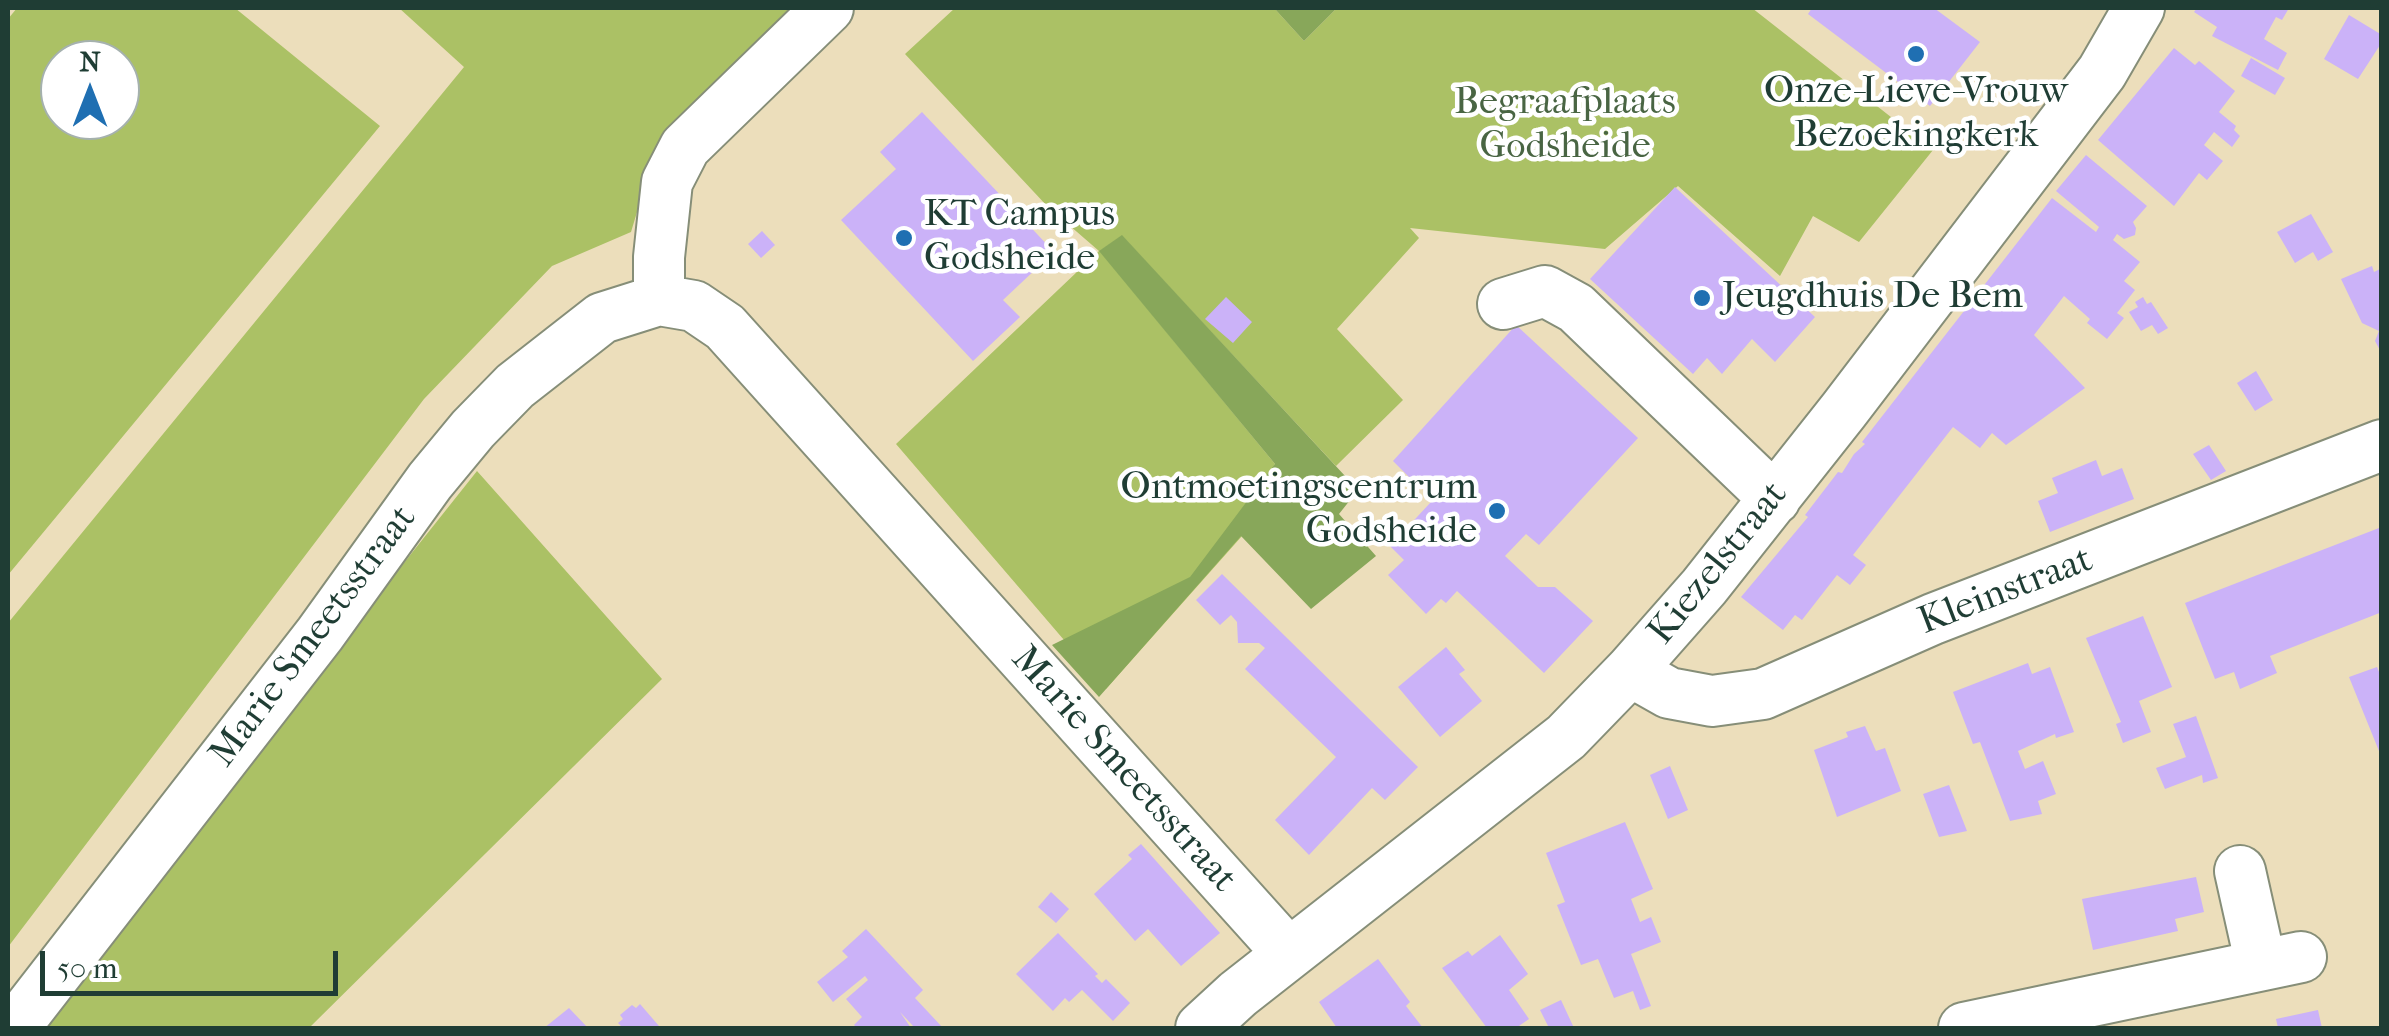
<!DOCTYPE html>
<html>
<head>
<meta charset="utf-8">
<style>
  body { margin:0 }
  #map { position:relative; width:2389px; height:1036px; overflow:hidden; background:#ecdebb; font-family:"IM FELL French Canon",serif }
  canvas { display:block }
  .frame { position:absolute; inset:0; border:10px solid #1f3d34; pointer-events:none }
  .north { position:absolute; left:40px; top:40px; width:100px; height:100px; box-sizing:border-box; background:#fff; border:2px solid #a5b1ae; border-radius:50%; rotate:0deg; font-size:28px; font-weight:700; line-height:40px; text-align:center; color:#1f3d34 }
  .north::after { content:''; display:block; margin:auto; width:35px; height:45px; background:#1f6fb2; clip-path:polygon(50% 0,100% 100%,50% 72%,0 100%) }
  .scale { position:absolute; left:40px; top:951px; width:298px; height:45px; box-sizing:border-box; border:5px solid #1f3d34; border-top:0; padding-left:12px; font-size:30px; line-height:35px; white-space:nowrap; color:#1f3d34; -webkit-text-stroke:8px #fff; paint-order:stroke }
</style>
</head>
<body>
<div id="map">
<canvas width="2389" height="1036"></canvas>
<div class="frame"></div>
<div class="north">N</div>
<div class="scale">50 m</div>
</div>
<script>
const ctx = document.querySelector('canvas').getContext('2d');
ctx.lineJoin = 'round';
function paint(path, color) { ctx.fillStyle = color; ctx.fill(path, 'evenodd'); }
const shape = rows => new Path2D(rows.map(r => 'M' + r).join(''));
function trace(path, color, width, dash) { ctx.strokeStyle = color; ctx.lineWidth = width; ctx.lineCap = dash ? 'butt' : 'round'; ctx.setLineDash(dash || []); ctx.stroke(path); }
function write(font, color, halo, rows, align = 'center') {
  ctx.font = font + ' "IM FELL French Canon",serif'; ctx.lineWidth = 9; ctx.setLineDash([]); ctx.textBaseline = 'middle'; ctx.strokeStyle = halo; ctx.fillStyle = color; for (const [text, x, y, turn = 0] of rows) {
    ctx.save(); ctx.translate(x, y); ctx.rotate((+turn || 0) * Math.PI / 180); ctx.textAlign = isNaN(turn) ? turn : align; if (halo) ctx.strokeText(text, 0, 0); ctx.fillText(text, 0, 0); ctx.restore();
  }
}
paint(shape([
  [17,8,235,8,380,126,8,575,8,19],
  [120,60,120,120,60,120,60,60],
  [399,8,805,8,656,149,631,232,552,266,424,399,8,947,8,623,464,67],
  [955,8,1274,8,1304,41,1337,8,1752,8,1933,150,1859,242,1813,216,1780,276,1678,186,1605,249,1410,228,1419,238,1337,329,1403,400,1336,466,1122,236,1100,251,1275,464,1242,536,1106,689,896,444,1099,251,1047,206,905,54],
  [477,471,662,679,309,1028,34,1028]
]), '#abc165');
paint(shape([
  [1274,8,1337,8,1304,41],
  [1122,235,1358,490,1339,514,1376,556,1311,609,1241,536,1099,697,1052,645,1190,577,1275,464,1099,251]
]), '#88a75a');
paint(shape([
  [1812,8,1934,8,1980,42,1930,106,1808,14],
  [2197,8,2289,8,2282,20,2276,17,2264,39,2287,53,2278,70,2212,36,2217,27,2194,12],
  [2349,15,2382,35,2382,42,2358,79,2324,59],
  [2174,48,2195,65,2199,61,2235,91,2219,112,2236,126,2234,130,2240,136,2232,147,2214,132,2204,145,2223,161,2207,180,2199,173,2174,206,2098,140],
  [2251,58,2285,78,2275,95,2241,76],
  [922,112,1054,252,1003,300,1020,317,973,361,841,220,896,169,880,152],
  [2086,155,2147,206,2133,222,2136,228,2135,235,2124,239,2117,234,2113,240,2140,262,2124,281,2135,290,2117,313,2124,318,2107,339,2087,323,2090,319,2064,296,2034,335,2085,388,2006,445,1992,433,1980,448,1953,427,1853,555,1866,565,1850,585,1837,575,1802,620,1795,615,1783,630,1741,597,1808,517,1805,515,1838,472,1842,473,1854,454,1865,444,1862,442,2052,198,2096,232,2099,227,2056,191],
  [1675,187,1815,317,1775,362,1752,339,1722,374,1707,358,1693,374,1590,279],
  [2311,214,2333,252,2318,261,2313,252,2295,263,2277,232],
  [762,231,775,245,761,258,748,244],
  [2372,266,2374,272,2382,268,2382,354,2375,341,2379,331,2362,323,2341,279],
  [1226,297,1252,322,1233,343,1205,319],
  [2143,297,2147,304,2151,302,2168,328,2158,334,2152,325,2141,331,2129,312,2138,307,2135,302],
  [1516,325,1638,438,1539,545,1526,534,1505,556,1538,587,1555,587,1593,621,1544,673,1457,591,1446,603,1441,599,1426,614,1388,575,1404,560,1390,546,1444,488,1431,476,1420,488,1393,461],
  [2256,371,2273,400,2255,411,2237,383],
  [2209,445,2226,471,2211,480,2193,454],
  [2096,460,2102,476,2122,468,2134,499,2050,532,2038,501,2058,493,2052,478],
  [2379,528,2382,535,2382,612,2270,656,2277,673,2240,689,2234,672,2215,679,2185,603],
  [1222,574,1418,767,1385,800,1372,788,1309,855,1275,820,1336,757,1245,669,1265,648,1259,643,1238,643,1237,622,1231,615,1220,625,1196,600],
  [2143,616,2172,687,2139,701,2151,732,2123,743,2116,724,2121,722,2086,638],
  [1446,647,1465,670,1459,674,1482,701,1440,737,1398,687],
  [2028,663,2032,674,2050,667,2074,732,2056,738,2055,734,2018,751,2025,769,2043,761,2056,794,2038,801,2042,814,2010,821,1980,742,1973,744,1953,692],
  [2377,667,2382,679,2381,756,2349,677],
  [2196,716,2218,778,2203,783,2202,775,2165,789,2156,768,2186,757,2173,724],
  [1865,726,1876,751,1885,748,1901,791,1837,817,1814,750,1848,737,1846,732],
  [1670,766,1688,810,1668,819,1650,775],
  [1949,785,1967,831,1939,837,1923,794],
  [1625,822,1653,889,1631,899,1640,922,1651,917,1661,942,1631,954,1651,1006,1640,1010,1633,991,1614,998,1598,959,1581,965,1557,905,1565,902,1546,853],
  [1141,844,1220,933,1181,966,1148,929,1135,941,1094,894,1132,859,1128,855],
  [2196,877,2204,912,2175,919,2178,931,2093,950,2082,899],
  [1051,892,1069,909,1056,923,1038,907],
  [866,929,923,990,915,998,943,1028,915,1028,900,1012,911,1028,857,1028,854,1025,862,1017,846,999,868,980,865,976,833,1002,817,982,848,957,842,951],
  [1058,933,1098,974,1095,976,1102,983,1106,979,1130,1003,1113,1021,1082,990,1069,1002,1065,998,1053,1011,1016,974],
  [1500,935,1528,974,1509,990,1529,1019,1516,1028,1487,1028,1442,968,1468,951,1472,956],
  [1378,959,1410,1002,1406,1006,1423,1028,1337,1028,1319,1002],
  [1561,1000,1574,1028,1549,1028,1540,1010],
  [640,1004,659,1026,657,1028,623,1028,618,1023,623,1019,620,1015,632,1005,636,1008],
  [569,1008,588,1028,544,1028],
  [2318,1010,2322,1028,2278,1028,2276,1019]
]), '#cbb2f8');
const minor = shape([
  [659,300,659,257,667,182,685,147,828,8],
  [1503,304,1545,291,1576,308,1775,499],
  [1630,671,1669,693,1712,701,1763,694,1933,619,2382,445],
  [2240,871,2261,965],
  [14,1028,320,634,430,481,473,429,515,386,602,318,659,300,694,306,725,327,1289,954],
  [1201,1028,1238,994,1566,737,1630,671,1704,587,1844,410,2102,72,2139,8],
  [1964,1028,2301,957]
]);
trace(minor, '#868e78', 54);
trace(minor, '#fff', 50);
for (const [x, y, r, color] of [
  [1916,54,10,"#1f6fb2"],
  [904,238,10,"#1f6fb2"],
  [1702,298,10,"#1f6fb2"],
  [1497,511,10,"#1f6fb2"]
]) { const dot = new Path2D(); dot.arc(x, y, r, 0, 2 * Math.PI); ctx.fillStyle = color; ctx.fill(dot); trace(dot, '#fff', 4); }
write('38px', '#1f3d34', '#fff', [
  ["Onze-Lieve-Vrouw",1916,93,"center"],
  ["Bezoekingkerk",1916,137,"center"],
  ["KT Campus",924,216],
  ["Godsheide",924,260],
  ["Jeugdhuis De Bem",1722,298],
  ["Ontmoetingscentrum",1477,489,"right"],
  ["Godsheide",1477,533,"right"]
], 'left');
write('38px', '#496543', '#fff', [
  ["Begraafplaats",1565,104],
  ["Godsheide",1565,148]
]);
write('38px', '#1f3d34', '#fff', [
  ["Kiezelstraat",1719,564,-51],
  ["Kleinstraat",2006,592,-21],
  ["Marie Smeetsstraat",314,637,-53],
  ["Marie Smeetsstraat",1123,770,48]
]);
</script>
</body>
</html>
